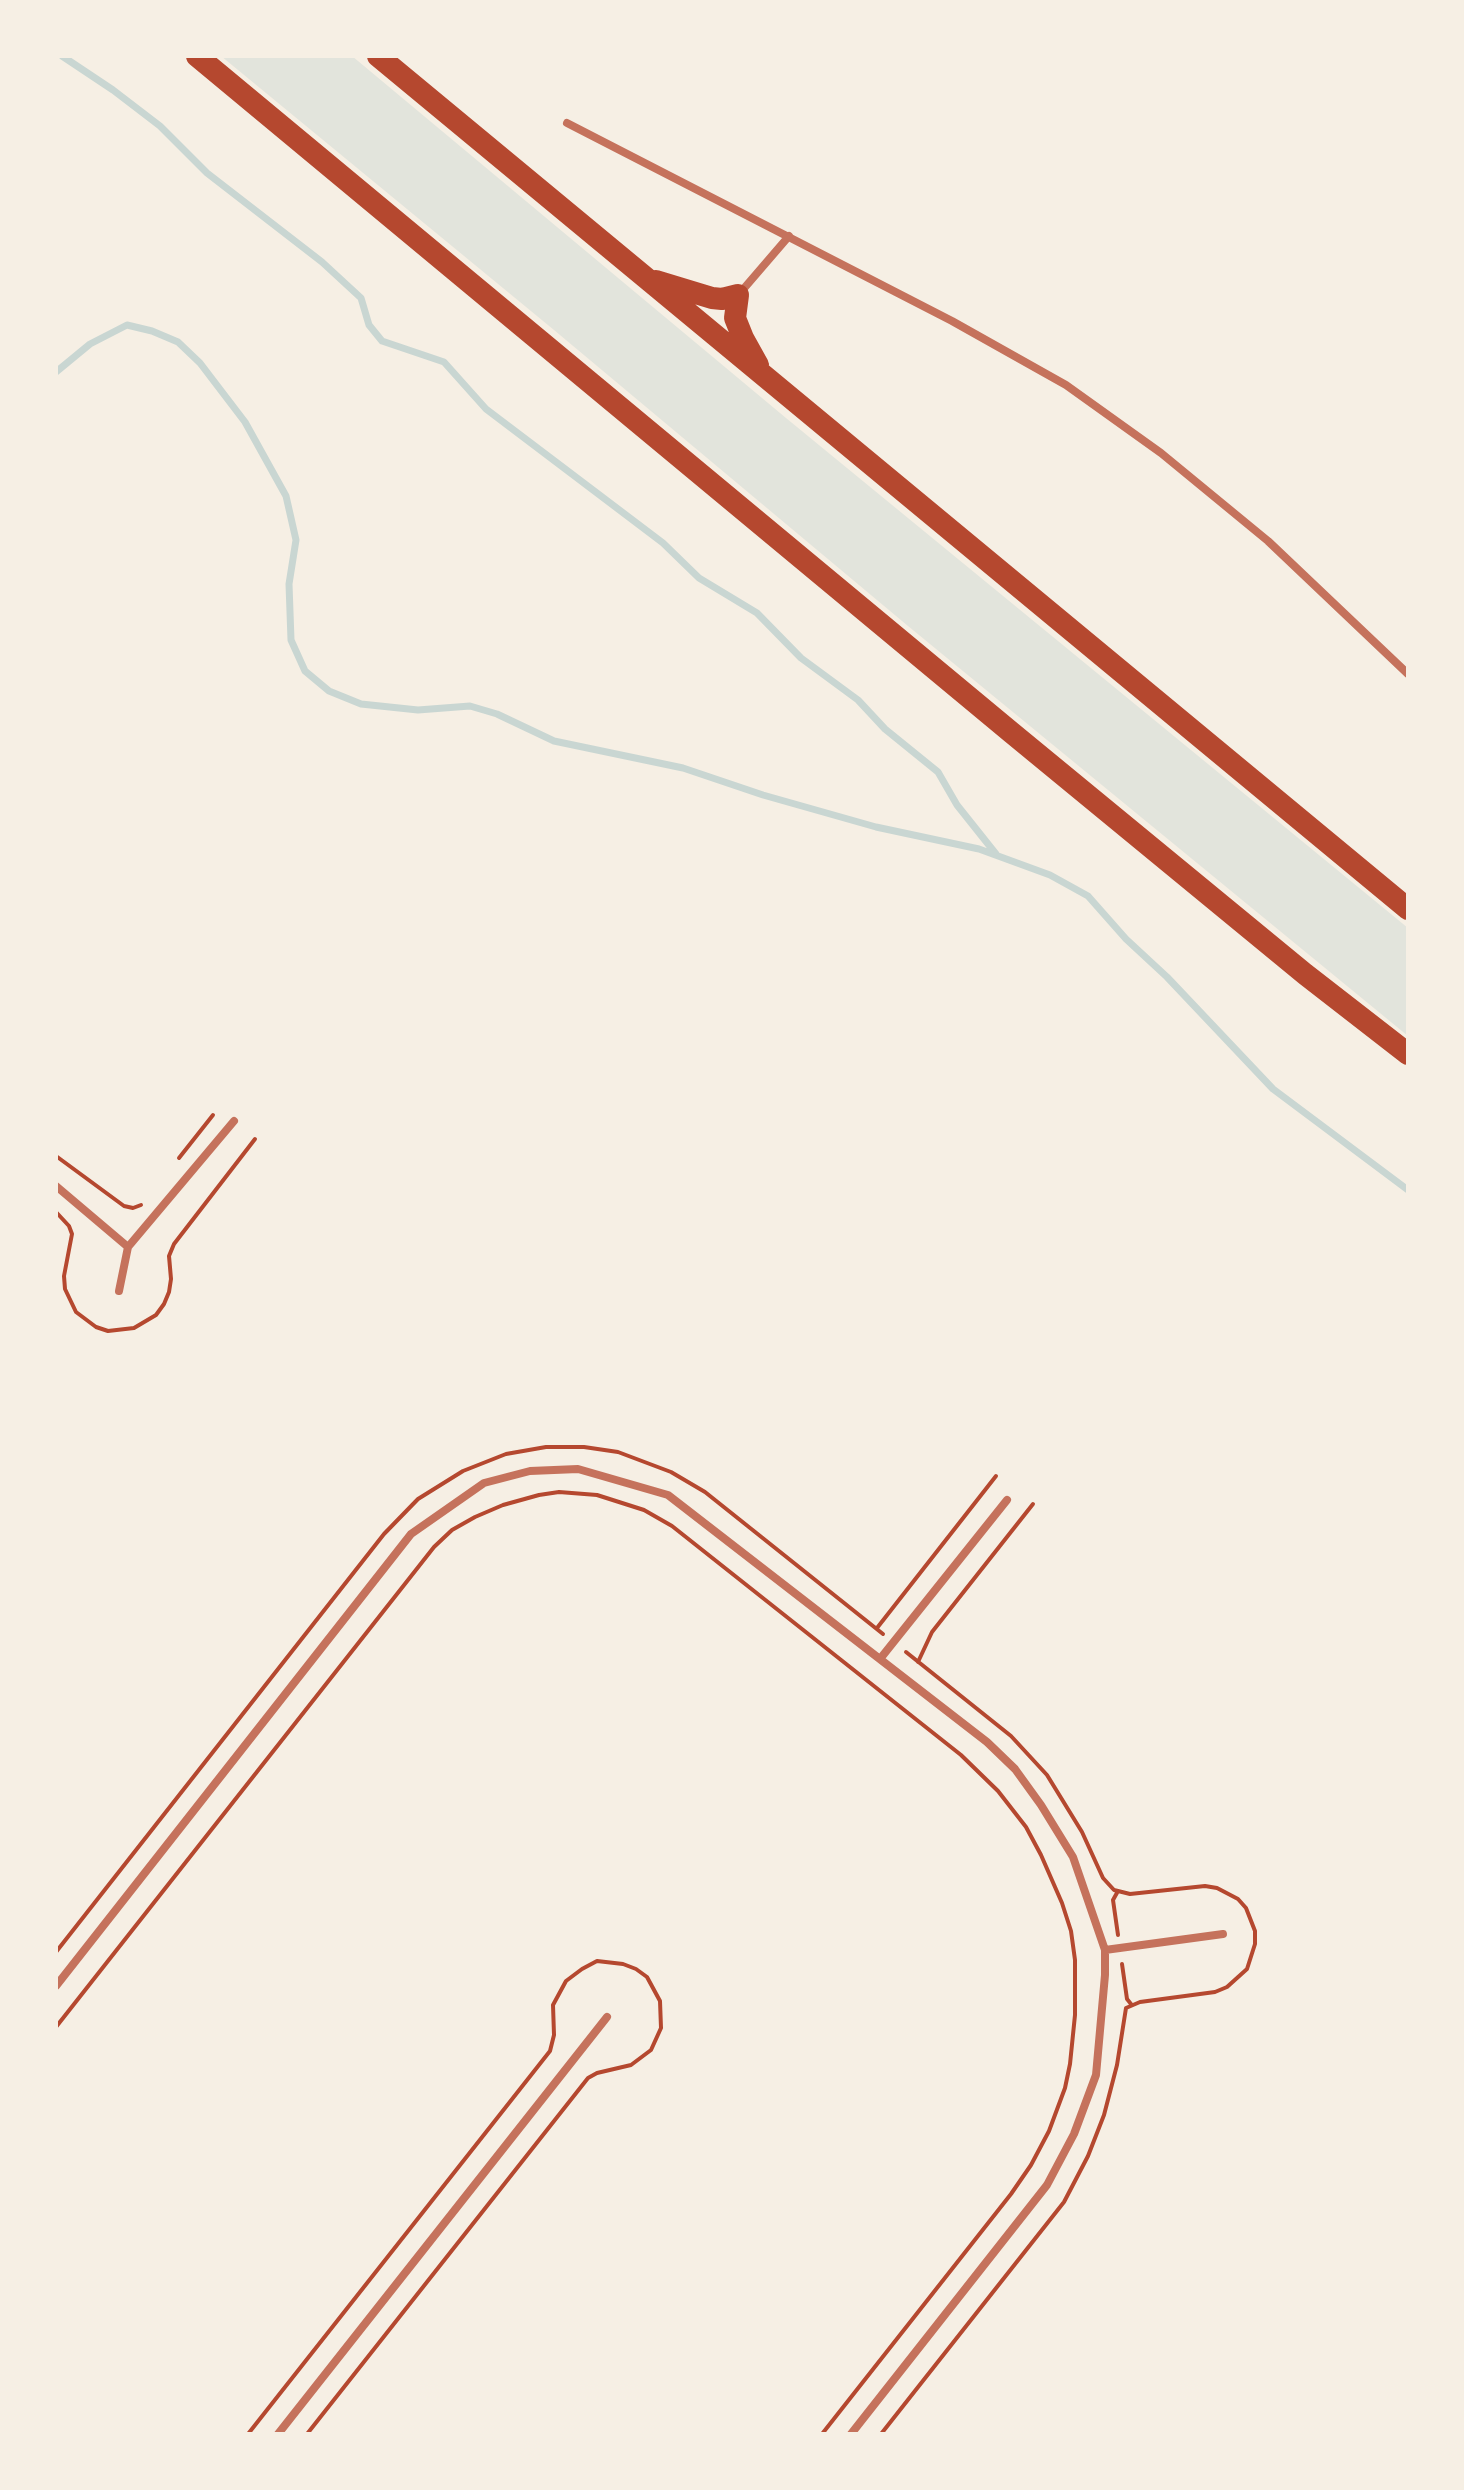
<!DOCTYPE html>
<html>
<head>
<meta charset="utf-8">
<style>
  body { margin:0 }
  #map { position:relative; width:1464px; height:2490px; overflow:hidden; background:#f6efe4; font-family:"Libre Baskerville",serif }
  canvas { display:block }
  .frame { position:absolute; inset:0; border:58px solid #f6efe4; pointer-events:none }
</style>
</head>
<body>
<div id="map">
<canvas width="1464" height="2490"></canvas>
<div class="frame"></div>
</div>
<script>
const ctx = document.querySelector('canvas').getContext('2d');
ctx.lineJoin = 'round';
function paint(path, color) { ctx.fillStyle = color; ctx.fill(path, 'evenodd'); }
const shape = rows => new Path2D(rows.map(r => 'M' + r).join(''));
function trace(path, color, width, dash) { ctx.strokeStyle = color; ctx.lineWidth = width; ctx.lineCap = dash ? 'butt' : 'round'; ctx.setLineDash(dash || []); ctx.stroke(path); }
paint(shape([
  [221,56,352,56,786,418,1408,928,1408,1036,908,626,554,330]
]), '#e2e4dc');
trace(shape([
  [62,56,113,90,160,126,207,173,322,262,361,298,369,325,382,341,444,362,486,409,663,543,699,578,757,613,801,658,858,700,885,729,938,772,957,805,996,854],
  [56,372,90,344,127,325,152,331,178,342,200,363,245,422,286,496,296,540,289,584,291,640,305,671,329,691,361,704,418,710,470,706,497,714,554,741,683,768,763,795,876,827,979,849,1050,875,1088,896,1126,939,1167,977,1273,1089,1408,1190]
]), '#c9d6d2', 7);
trace(shape([
  [56,1156,124,1206,133,1208,141,1205],
  [179,1158,213,1115],
  [56,1212,69,1226,72,1234,64,1276,65,1289,76,1312,96,1327,108,1331,134,1328,156,1315,164,1304,169,1292,171,1279,169,1256,174,1244,255,1139],
  [877,1628,996,1476],
  [918,1662,932,1632,1033,1504],
  [1118,1891,1113,1900,1118,1935],
  [56,1952,384,1534,418,1499,463,1471,506,1454,546,1447,584,1447,618,1452,671,1472,705,1492,883,1634],
  [1122,1964,1127,1999,1131,2004],
  [56,2027,434,1547,452,1530,475,1517,503,1505,539,1495,559,1492,597,1495,644,1510,672,1526,961,1755,998,1791,1026,1827,1041,1855,1062,1903,1071,1931,1075,1960,1075,2015,1070,2064,1065,2088,1049,2131,1031,2165,1011,2194,822,2434],
  [248,2434,550,2051,554,2035,553,2005,566,1981,582,1969,597,1961,623,1964,636,1969,647,1977,660,2001,661,2028,651,2050,631,2065,597,2073,588,2078,307,2434],
  [881,2434,1064,2202,1088,2156,1104,2115,1117,2065,1126,2008,1140,2002,1215,1992,1227,1987,1247,1969,1255,1944,1255,1931,1246,1908,1238,1899,1217,1888,1205,1886,1130,1894,1114,1890,1103,1878,1082,1832,1047,1775,1011,1736,906,1652]
]), '#b5482f', 4);
trace(shape([
  [567,123,952,321,1066,385,1161,453,1268,541,1408,674],
  [740,293,789,236],
  [56,1186,128,1247,234,1121],
  [119,1291,128,1247],
  [880,1659,1007,1500],
  [1105,1950,1223,1934],
  [56,1986,411,1534,484,1483,530,1471,578,1469,668,1495,987,1742,1015,1769,1041,1805,1073,1857,1105,1950,1105,1975,1096,2075,1074,2134,1047,2185,851,2434],
  [278,2434,607,2017]
]), '#c5725c', 8);
trace(shape([
  [197,56,1012,733,1305,974,1408,1054],
  [378,56,1408,909],
  [656,281,712,298,722,299,738,295,735,318,743,338,758,365]
]), '#b5482f', 22);
</script>
</body>
</html>
